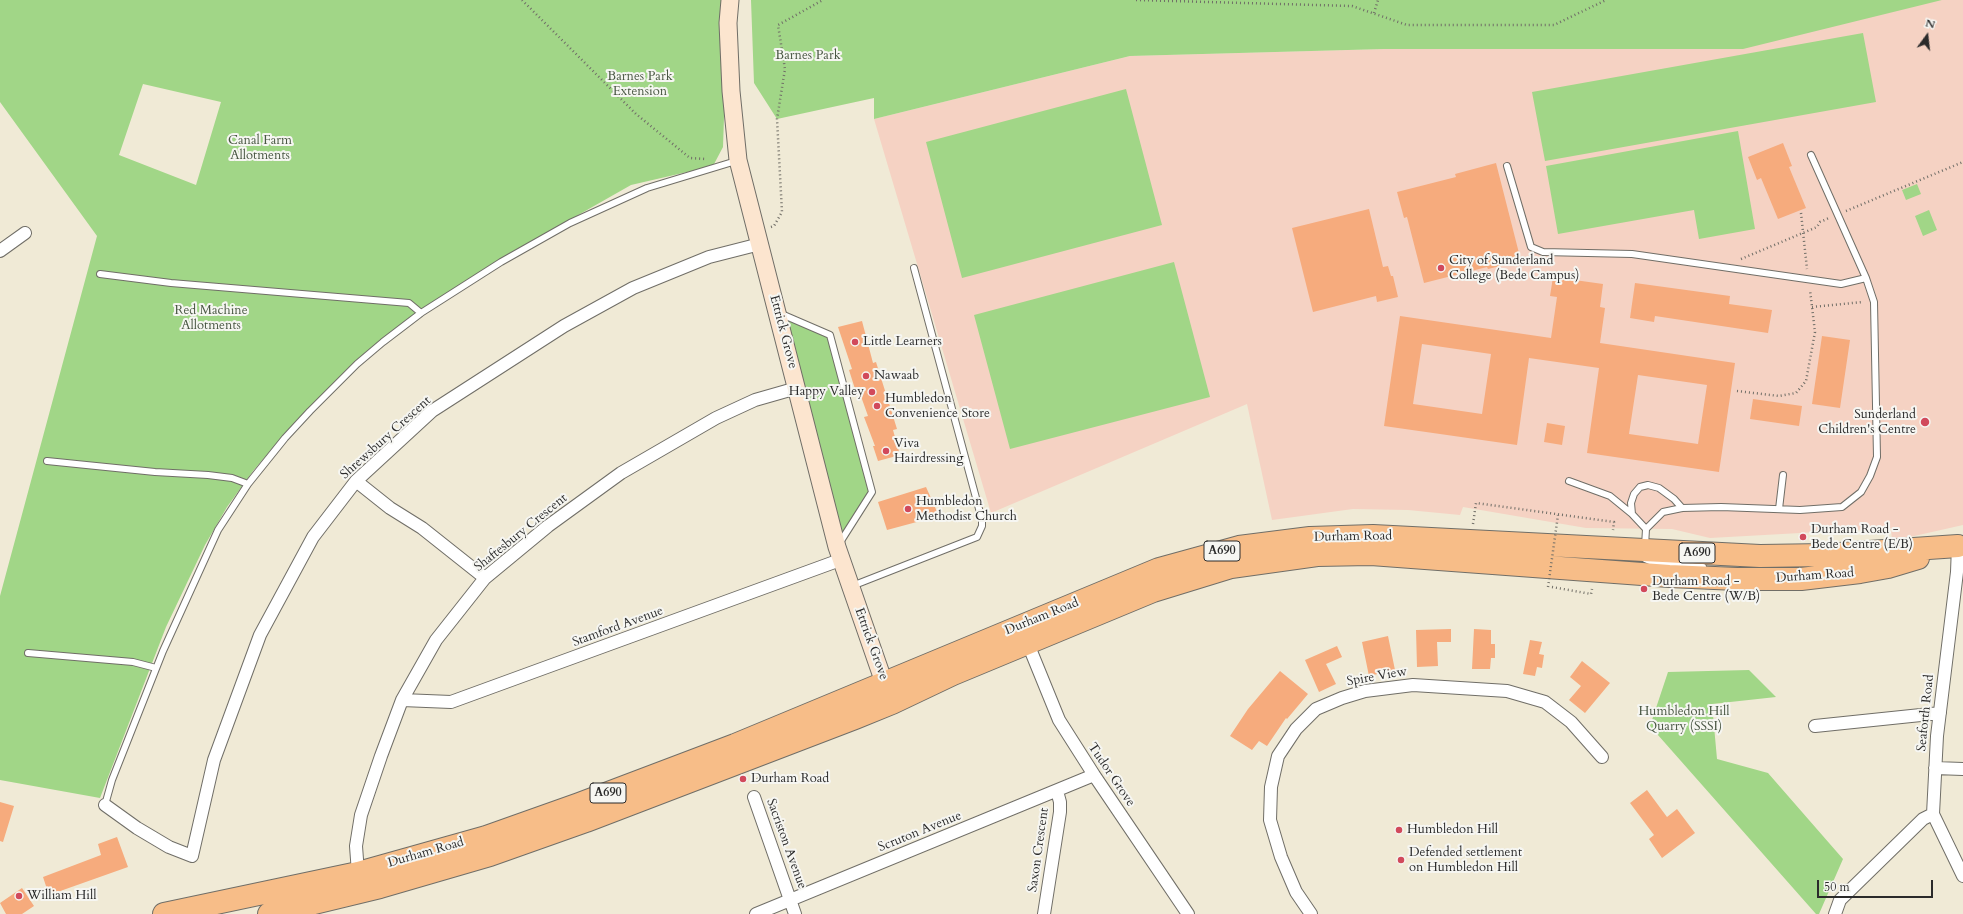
<!DOCTYPE html>
<html>
<head>
<meta charset="utf-8">
<style>
  body { margin:0 }
  #map { position:relative; width:1963px; height:914px; overflow:hidden; background:#f0ead6; font-family:Cardo,serif }
  canvas { display:block }
  .north { position:absolute; left:1907px; top:16px; width:40px; height:40px; -webkit-text-stroke:3px #f6f6f2; paint-order:stroke; rotate:15deg; font-size:11px; font-weight:700; line-height:16px; text-align:center; color:#2b2b2b }
  .north::after { content:''; display:block; margin:auto; width:14px; height:18px; background:#2b2b2b; clip-path:polygon(50% 0,100% 100%,50% 72%,0 100%) }
  .scale { position:absolute; left:1817px; top:880px; width:116px; height:18px; box-sizing:border-box; border:2px solid #2b2b2b; border-top:0; padding-left:5px; font-size:12px; line-height:14px; white-space:nowrap; color:#2b2b2b; -webkit-text-stroke:3px #f6f6f2; paint-order:stroke }
</style>
</head>
<body>
<div id="map">
<canvas width="1963" height="914"></canvas>
<div class="north">N</div>
<div class="scale">50 m</div>
</div>
<script>
const ctx = document.querySelector('canvas').getContext('2d');
ctx.lineJoin = 'round';
function paint(path, color) { ctx.fillStyle = color; ctx.fill(path, 'evenodd'); }
const shape = rows => new Path2D(rows.map(r => 'M' + r).join(''));
function trace(path, color, width, dash) { ctx.strokeStyle = color; ctx.lineWidth = width; ctx.lineCap = dash ? 'butt' : 'round'; ctx.setLineDash(dash || []); ctx.stroke(path); }
function write(font, color, halo, rows, align = 'center') {
  ctx.font = font + ' Cardo,serif'; ctx.lineWidth = 4; ctx.setLineDash([]); ctx.textBaseline = 'middle'; ctx.strokeStyle = halo; ctx.fillStyle = color; for (const [text, x, y, turn = 0] of rows) {
    ctx.save(); ctx.translate(x, y); ctx.rotate((+turn || 0) * Math.PI / 180); ctx.textAlign = isNaN(turn) ? turn : align; if (halo) ctx.strokeText(text, 0, 0); ctx.fillText(text, 0, 0); ctx.restore();
  }
}
paint(shape([
  [1942,0,1963,0,1963,525,1892,541,1891,528,1710,538,1672,529,1586,528,1463,507,1460,515,1408,510,1353,509,1272,520,1247,404,991,513,874,119,1130,56,1384,49]
]), '#f5d2c3');
paint(shape([
  [0,0,728,0,723,147,713,166,631,185,499,260,435,302,352,364,288,430,253,471,227,507,205,545,166,627,100,798,0,780,0,596,97,236,0,102],
  [143,84,221,102,196,185,119,155],
  [751,0,1942,0,1743,49,1384,49,1130,56,874,119,874,98,777,119,754,83],
  [1863,33,1876,102,1545,161,1532,92],
  [1126,89,1162,225,962,278,926,142],
  [1738,131,1755,229,1699,239,1694,210,1558,234,1546,166],
  [1917,184,1921,194,1906,200,1902,190],
  [1929,210,1937,230,1923,236,1915,216],
  [1174,262,1210,397,1010,449,974,315],
  [778,313,830,335,872,492,837,547],
  [1749,670,1776,697,1712,704,1717,759,1768,773,1843,859,1819,914,1816,914,1650,726,1668,672]
]), '#a1d687');
paint(shape([
  [1783,143,1792,166,1789,167,1806,208,1778,219,1761,178,1757,180,1748,157],
  [1496,163,1521,261,1488,269,1487,267,1424,283,1407,217,1404,218,1397,192,1456,177,1455,174],
  [1369,209,1383,267,1388,266,1391,276,1393,276,1398,297,1377,302,1376,296,1313,312,1292,228],
  [1553,277,1603,284,1600,307,1605,308,1600,343,1735,363,1719,472,1587,453,1599,368,1529,358,1517,445,1384,426,1400,316,1551,338,1557,297,1550,296],
  [1422,344,1491,354,1482,414,1413,404],
  [1638,375,1707,385,1698,444,1629,434],
  [1635,283,1730,296,1729,304,1772,310,1768,333,1655,316,1654,322,1630,318],
  [862,321,873,363,876,362,897,429,893,430,900,455,878,461,873,446,875,446,864,417,868,416,858,388,855,389,849,370,852,369,838,327],
  [1822,336,1850,340,1840,408,1812,404],
  [1753,399,1802,406,1799,426,1750,419],
  [1547,423,1565,426,1562,445,1544,442],
  [926,487,939,516,887,530,878,502],
  [1451,629,1451,642,1437,642,1438,666,1417,667,1416,630],
  [1474,629,1491,630,1491,644,1495,644,1495,658,1491,658,1490,669,1472,669],
  [1388,636,1395,670,1369,676,1362,642],
  [1530,640,1542,642,1539,654,1544,655,1542,668,1537,667,1535,676,1523,674],
  [1337,646,1342,657,1326,664,1336,684,1319,692,1305,660],
  [1582,661,1610,683,1585,713,1569,700,1581,686,1570,677],
  [1280,671,1308,694,1287,719,1286,718,1267,746,1259,741,1252,750,1230,736,1248,709],
  [1647,790,1667,817,1677,809,1695,833,1662,858,1649,839,1654,835,1630,803],
  [0,802,14,806,3,842,0,841],
  [117,837,128,867,49,895,43,877,101,855,98,844],
  [22,888,34,906,22,914,6,914,0,903]
]), '#f6ab7d');
const lane = shape([
  [1507,166,1531,247,1543,252,1632,254,1841,284,1866,278],
  [100,274,171,283,409,303,421,313],
  [779,313,830,335,872,492,839,544],
  [47,461,155,472,208,475,232,478,248,484],
  [1569,481,1610,496,1632,514],
  [1779,509,1783,475],
  [1646,529,1663,512,1682,508,1721,507,1800,510,1842,507,1861,492,1870,476,1877,457,1874,302,1866,278,1811,155],
  [1645,546,1646,529,1632,514,1631,503,1634,494,1640,487,1648,485,1659,488,1674,499,1682,508],
  [1645,557,1645,559,1652,562,1703,567],
  [852,586,977,537,982,526,982,520,914,268],
  [28,653,133,662,156,668],
  [105,805,112,780,163,651,218,530,248,484,285,438,310,411,357,364,383,342,421,313,501,262,570,223,647,188,736,161]
]);
const street = shape([
  [0,251,25,233],
  [356,481,390,508,422,528,485,578],
  [1958,546,1957,572,1937,736,1933,814,1963,876],
  [1026,639,1059,720,1094,775,1188,914],
  [402,700,451,702,840,560],
  [1815,726,1940,713],
  [1935,768,1963,769],
  [754,797,795,914],
  [105,805,137,828,169,847,192,856,214,760,260,635,313,537,356,481,432,411,564,326,633,288,709,257,760,244],
  [358,873,356,846,361,815,381,756,402,700,436,640,485,578,548,526,621,473,716,418,755,400,797,388],
  [756,914,1094,775],
  [1044,914,1060,812,1060,802,1057,791],
  [1311,914,1296,892,1281,857,1270,820,1271,787,1278,756,1296,729,1316,709,1342,698,1365,691,1413,685,1507,691,1545,702,1571,722,1602,757],
  [1835,914,1840,900,1923,819,1933,814]
]);
const secondary = shape([
  [730,0,728,23,731,91,738,160,837,547,888,694]
]);
const highway = shape([
  [164,914,358,873,486,837,579,804,735,745,1159,569,1239,547,1310,538,1373,536,1760,556,1825,555,1958,546],
  [269,914,380,887,490,855,586,821,855,718,892,703,953,674,1153,591,1231,567,1317,555,1371,554,1669,576,1737,579,1801,579,1860,572,1888,567,1918,558]
]);
trace(lane, '#706e67', 8);
trace(street, '#706e67', 14);
trace(secondary, '#706e67', 19);
trace(highway, '#706e67', 24);
trace(shape([
  [522,0,636,114,690,158,706,159],
  [1136,0,1352,6,1407,25,1554,25,1606,0],
  [1374,13,1378,0],
  [1846,211,1963,162],
  [1801,213,1807,269],
  [771,227,774,226,782,212,777,119,785,69,778,25,823,0],
  [1741,259,1817,227,1820,222,1829,218],
  [1812,307,1863,302],
  [1737,391,1779,396,1796,393,1806,381,1815,332,1810,290],
  [1473,524,1476,503,1614,522,1613,530],
  [1552,587,1591,594,1592,589],
  [756,774,758,779,757,784]
]), '#706e67', 2.5, [1, 3]);
trace(lane, '#fff', 6);
trace(street, '#fff', 12);
trace(secondary, '#fce5cf', 17);
trace(highway, '#f7bd88', 22);
trace(shape([
  [1548,587,1558,515]
]), '#706e67', 2.5, [1, 3]);
for (const [x, y, r, color] of [
  [1441,268,4,"#d1495b"],
  [855,342,4,"#d1495b"],
  [866,376,4,"#d1495b"],
  [872,392,4,"#d1495b"],
  [877,406,4,"#d1495b"],
  [1925,422,5,"#d1495b"],
  [886,451,4,"#d1495b"],
  [908,509,4,"#d1495b"],
  [1803,537,4,"#d1495b"],
  [1644,589,4,"#d1495b"],
  [743,779,4,"#d1495b"],
  [1399,830,4,"#d1495b"],
  [1401,860,4,"#d1495b"],
  [19,896,4,"#d1495b"]
]) { const dot = new Path2D(); dot.arc(x, y, r, 0, 2 * Math.PI); ctx.fillStyle = color; ctx.fill(dot); trace(dot, '#f6f6f2', 1.5); }
for (const [x, y, w] of [
  [1222,551,36],
  [1697,553,36],
  [608,793,36]
]) { const box = new Path2D(); box.roundRect(x - w / 2, y - 10, w, 20, 3); ctx.fillStyle = '#f6f6f2'; ctx.fill(box); trace(box, '#2b2b2b', 1); }
write('bold 12px', '#2b2b2b', null, [
  ["A690",1222,551],
  ["A690",1697,553],
  ["A690",608,793]
]);
write('13px', '#485642', '#f6f6f2', [
  ["Barnes Park",808,56],
  ["Barnes Park",640,77],
  ["Extension",640,92],
  ["Canal Farm",260,141],
  ["Allotments",260,156],
  ["Red Machine",211,311],
  ["Allotments",211,326],
  ["Humbledon Hill",1684,712],
  ["Quarry (SSSI)",1684,727]
]);
write('13px', '#2b2b2b', '#f6f6f2', [
  ["City of Sunderland",1449,261],
  ["College (Bede Campus)",1449,276],
  ["Little Learners",863,342],
  ["Nawaab",874,376],
  ["Happy Valley",864,392,"right"],
  ["Humbledon",885,399],
  ["Convenience Store",885,414],
  ["Sunderland",1916,415,"right"],
  ["Children's Centre",1916,430,"right"],
  ["Viva",894,444],
  ["Hairdressing",894,459],
  ["Humbledon",916,502],
  ["Methodist Church",916,517],
  ["Durham Road -",1811,530],
  ["Bede Centre (E/B)",1811,545],
  ["Durham Road -",1652,582],
  ["Bede Centre (W/B)",1652,597],
  ["Durham Road",751,779],
  ["Humbledon Hill",1407,830],
  ["Defended settlement",1409,853],
  ["on Humbledon Hill",1409,868],
  ["William Hill",27,896]
], 'left');
write('13px', '#2b2b2b', '#f6f6f2', [
  ["Ettrick Grove",783,332,75],
  ["Shrewsbury Crescent",386,438,-42],
  ["Shaftesbury Crescent",521,533,-39],
  ["Durham Road",1353,537,-1],
  ["Durham Road",1815,576,-4],
  ["Durham Road",1042,617,-22],
  ["Stamford Avenue",618,627,-20],
  ["Ettrick Grove",871,644,70],
  ["Spire View",1377,677,-10],
  ["Seaforth Road",1926,713,-84],
  ["Tudor Grove",1111,775,56],
  ["Scruton Avenue",920,832,-22],
  ["Sacriston Avenue",786,844,70],
  ["Saxon Crescent",1039,850,-82],
  ["Durham Road",426,853,-16]
]);
</script>
</body>
</html>
